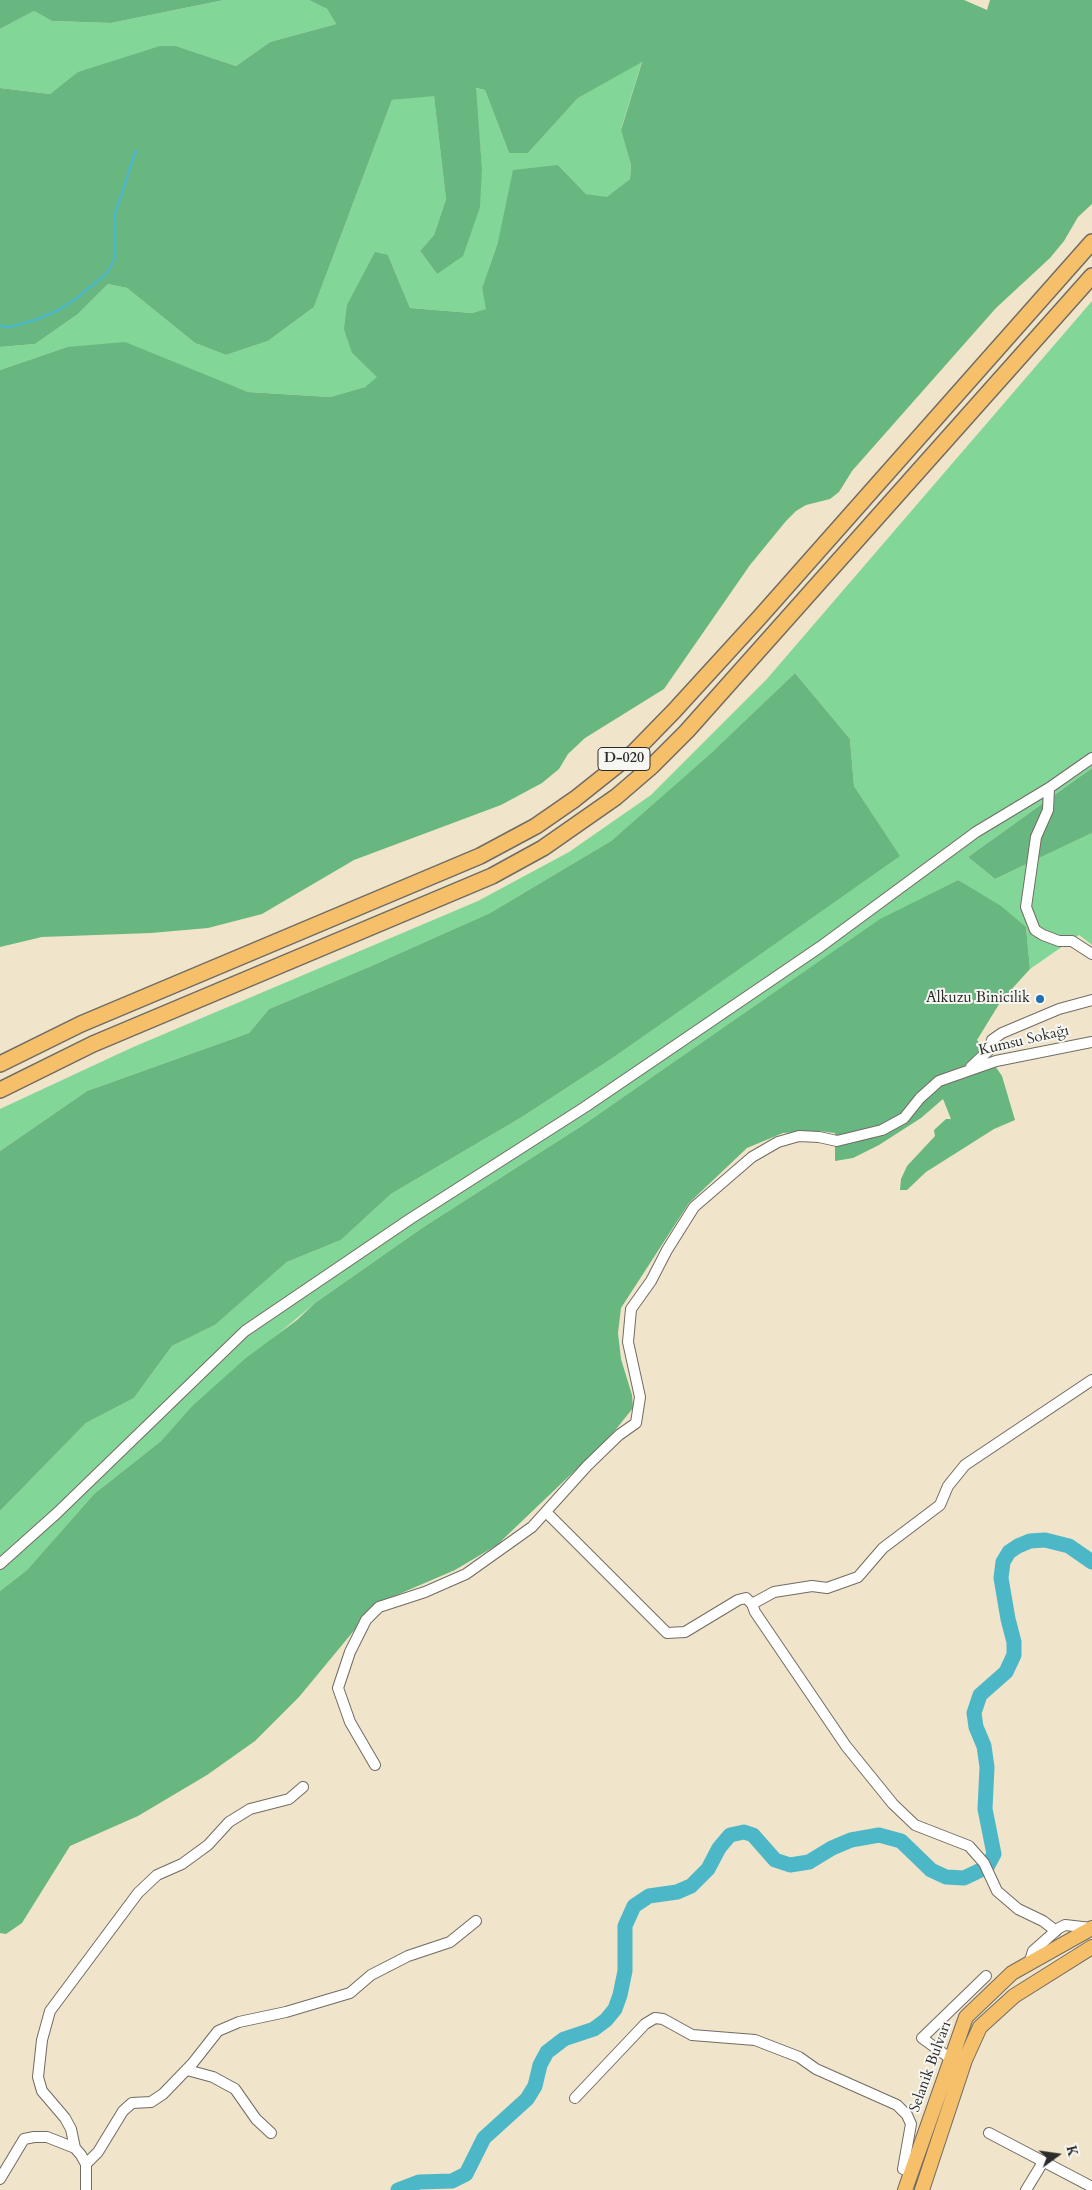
<!DOCTYPE html>
<html>
<head>
<meta charset="utf-8">
<style>
  body { margin:0 }
  #map { position:relative; width:1092px; height:2190px; overflow:hidden; background:#f0e4cb; font-family:Cardo,serif }
  canvas { display:block }
  .north { position:absolute; left:1032px; top:2130px; width:50px; height:50px; -webkit-text-stroke:4px #f6f6f2; paint-order:stroke; rotate:76deg; font-size:14px; font-weight:700; line-height:20px; text-align:center; color:#2b2b2b }
  .north::after { content:''; display:block; margin:auto; width:18px; height:22px; background:#2b2b2b; clip-path:polygon(50% 0,100% 100%,50% 72%,0 100%) }
</style>
</head>
<body>
<div id="map">
<canvas width="1092" height="2190"></canvas>
<div class="north">K</div>
</div>
<script>
const ctx = document.querySelector('canvas').getContext('2d');
ctx.lineJoin = 'round';
function paint(path, color) { ctx.fillStyle = color; ctx.fill(path, 'evenodd'); }
const shape = rows => new Path2D(rows.map(r => 'M' + r).join(''));
function trace(path, color, width, dash) { ctx.strokeStyle = color; ctx.lineWidth = width; ctx.lineCap = dash ? 'butt' : 'round'; ctx.setLineDash(dash || []); ctx.stroke(path); }
function write(font, color, halo, rows, align = 'center') {
  ctx.font = font + ' Cardo,serif'; ctx.lineWidth = 4; ctx.setLineDash([]); ctx.textBaseline = 'middle'; ctx.strokeStyle = halo; ctx.fillStyle = color; for (const [text, x, y, turn = 0] of rows) {
    ctx.save(); ctx.translate(x, y); ctx.rotate((+turn || 0) * Math.PI / 180); ctx.textAlign = isNaN(turn) ? turn : align; if (halo) ctx.strokeText(text, 0, 0); ctx.fillText(text, 0, 0); ctx.restore();
  }
}
paint(shape([
  [224,0,309,0,327,9,336,24,270,42,236,66,176,46,79,72,50,94,0,88,0,29,34,11,52,21,111,23],
  [642,61,621,129,631,165,630,179,607,198,586,194,558,165,498,242,482,288,487,309,472,313,410,308,388,255,352,353,378,377,365,387,330,397,248,392,213,379,67,347,0,370,0,347,35,344,78,314,108,284,127,288,195,343,226,355,268,341,314,307,392,100,434,95,446,199,434,235,420,251,437,274,482,168,475,88,485,90,509,153,528,153,578,98],
  [1092,301,1092,768,968,857,995,879,1092,833,1092,945,1079,935,1030,969,1026,927,958,880,881,919,583,1125,422,1228,315,1303,191,1407,161,1441,94,1494,27,1570,0,1591,0,1511,86,1423,134,1398,172,1346,215,1325,287,1262,341,1240,391,1194,522,1117,614,1057,899,855,854,786,850,739,795,673,710,754,611,841,490,913,369,967,269,1009,249,1033,87,1091,0,1151,0,1109,131,1048,478,901,569,852,651,795,766,680]
]), '#82d698');
paint(shape([
  [0,0,224,0,111,23,52,21,34,11,0,29],
  [309,0,964,0,987,10,990,0,1092,0,1092,204,1078,217,1064,241,1050,258,996,308,852,471,839,492,830,499,806,505,796,511,786,521,750,565,664,689,585,738,568,754,559,769,542,783,501,805,354,860,262,914,208,928,151,933,42,937,0,947,0,370,67,347,125,342,248,392,330,397,365,387,377,377,352,353,344,329,347,305,375,252,388,255,410,308,472,313,486,309,482,288,498,242,513,170,558,165,586,194,607,197,630,179,631,165,621,130,642,62,578,98,528,153,509,153,485,90,476,88,482,168,480,207,463,256,437,274,420,251,434,235,446,199,434,96,392,100,314,307,268,341,226,355,195,343,127,288,108,284,78,314,35,344,0,347,0,88,50,94,78,72,160,46,176,46,236,66,270,42,336,24,327,9],
  [795,673,850,739,854,786,900,856,614,1057,522,1117,391,1194,341,1240,287,1262,215,1325,172,1346,134,1398,86,1423,0,1511,0,1151,87,1091,249,1033,269,1009,369,967,490,913,611,841,710,754],
  [1092,768,1092,833,995,879,968,857],
  [958,880,1001,906,1026,927,1030,969,1001,1001,977,1040,1002,1076,1015,1120,994,1129,926,1172,907,1190,900,1190,901,1179,907,1166,935,1136,934,1130,946,1119,951,1119,943,1099,921,1118,879,1145,853,1158,835,1161,835,1133,818,1131,783,1133,747,1148,689,1203,621,1308,618,1333,621,1359,632,1395,633,1408,609,1438,497,1545,455,1570,376,1604,299,1697,255,1741,207,1775,138,1816,70,1846,22,1923,6,1934,0,1933,0,1591,27,1570,94,1494,161,1441,191,1407,246,1358,297,1320,315,1303,422,1228,583,1125,880,919]
]), '#69b780');
trace(shape([
  [0,326,10,327,35,320,57,311,73,301,107,273,115,258,115,214,136,150]
]), '#4cb8c7', 2.5);
trace(shape([
  [398,2190,419,2182,452,2181,466,2174,484,2138,527,2099,535,2086,540,2065,547,2052,564,2039,594,2029,606,2020,615,2009,620,1995,625,1971,625,1926,634,1906,649,1896,677,1892,691,1886,708,1869,719,1848,730,1835,744,1832,753,1835,775,1860,790,1865,809,1862,832,1848,851,1840,879,1835,901,1841,931,1870,946,1877,964,1878,987,1867,994,1854,985,1809,987,1767,984,1746,976,1727,974,1713,980,1695,1006,1672,1014,1655,1014,1642,1008,1619,1001,1578,1003,1562,1009,1552,1018,1546,1030,1541,1045,1540,1069,1546,1092,1562]
]), '#4cb8c7', 15);
const minor = shape([
  [1049,788,1048,810,1036,837,1026,907,1035,930,1043,935,1059,941,1072,941,1092,954],
  [971,1067,990,1049,992,1040,1002,1033,1059,1009,1092,1000],
  [546,1512,667,1633,685,1632,738,1600,746,1598,752,1604,755,1612,846,1746,893,1804,915,1825,969,1846,984,1863,997,1891,1018,1909,1043,1921,1056,1931],
  [0,1564,57,1513,245,1331,410,1219,585,1107,820,947,976,832,1049,788,1092,758],
  [752,1604,774,1592,812,1586,827,1588,858,1577,883,1548,940,1505,948,1486,965,1465,1092,1380],
  [375,1765,350,1722,338,1688,350,1652,366,1620,379,1607,425,1592,466,1574,532,1527,587,1466,619,1435,636,1423,640,1397,628,1342,631,1309,651,1281,667,1250,694,1207,752,1157,778,1142,799,1136,819,1137,837,1141,882,1130,904,1118,920,1098,939,1081,996,1061,1092,1042],
  [1029,1964,1033,1951,1059,1928,1065,1925,1092,1928],
  [951,2059,922,2038,986,1976],
  [187,2070,213,2077,235,2089,256,2119,271,2133],
  [575,2098,645,2024,655,2018,663,2019,692,2035,755,2040,799,2057,816,2069,897,2105,907,2115,911,2124,903,2169,911,2173],
  [989,2133,1092,2187],
  [75,2148,71,2129,65,2118,42,2091,38,2077,42,2040,50,2011,138,1893,157,1875,182,1864,208,1845,229,1822,250,1809,289,1799,303,1787],
  [86,2164,98,2152,123,2111,132,2103,151,2102,163,2094,192,2064,218,2031,239,2022,286,2012,350,1993,371,1975,408,1956,450,1942,476,1921],
  [0,2179,24,2139,34,2137,47,2137,75,2148,81,2155,86,2164,86,2190],
  [1026,2190,1043,2162]
]);
const major = shape([
  [905,2190,966,2017,1012,1973,1092,1928],
  [922,2190,965,2060,980,2027,1014,1996,1092,1947]
]);
const highway = shape([
  [0,1064,81,1024,480,856,536,826,575,799,634,752,674,711,759,618,1092,242],
  [0,1090,93,1044,492,876,543,848,616,797,652,766,687,731,1092,276]
]);
trace(minor, '#706c63', 12);
trace(major, '#706c63', 16);
trace(highway, '#706c63', 18);
trace(minor, '#fff', 10);
trace(major, '#f6c06b', 14);
trace(highway, '#f6c06b', 15);
for (const [x, y, r, color] of [
  [1040,999,5,"#1f6fb2"]
]) { const dot = new Path2D(); dot.arc(x, y, r, 0, 2 * Math.PI); ctx.fillStyle = color; ctx.fill(dot); trace(dot, '#f6f6f2', 2); }
for (const [x, y, w] of [
  [624,759,52]
]) { const box = new Path2D(); box.roundRect(x - w / 2, y - 11.5, w, 23, 4); ctx.fillStyle = '#f6f6f2'; ctx.fill(box); trace(box, '#2b2b2b', 1); }
write('bold 14px', '#2b2b2b', null, [
  ["D-020",624,759]
]);
write('15px', '#2b2b2b', '#f6f6f2', [
  ["Alkuzu Binicilik",1030,999]
], 'right');
write('15px', '#2b2b2b', '#f6f6f2', [
  ["Kumsu Sokağı",1024,1041,-13],
  ["Selanik Bulvarı",931,2067,-70]
]);
</script>
</body>
</html>
